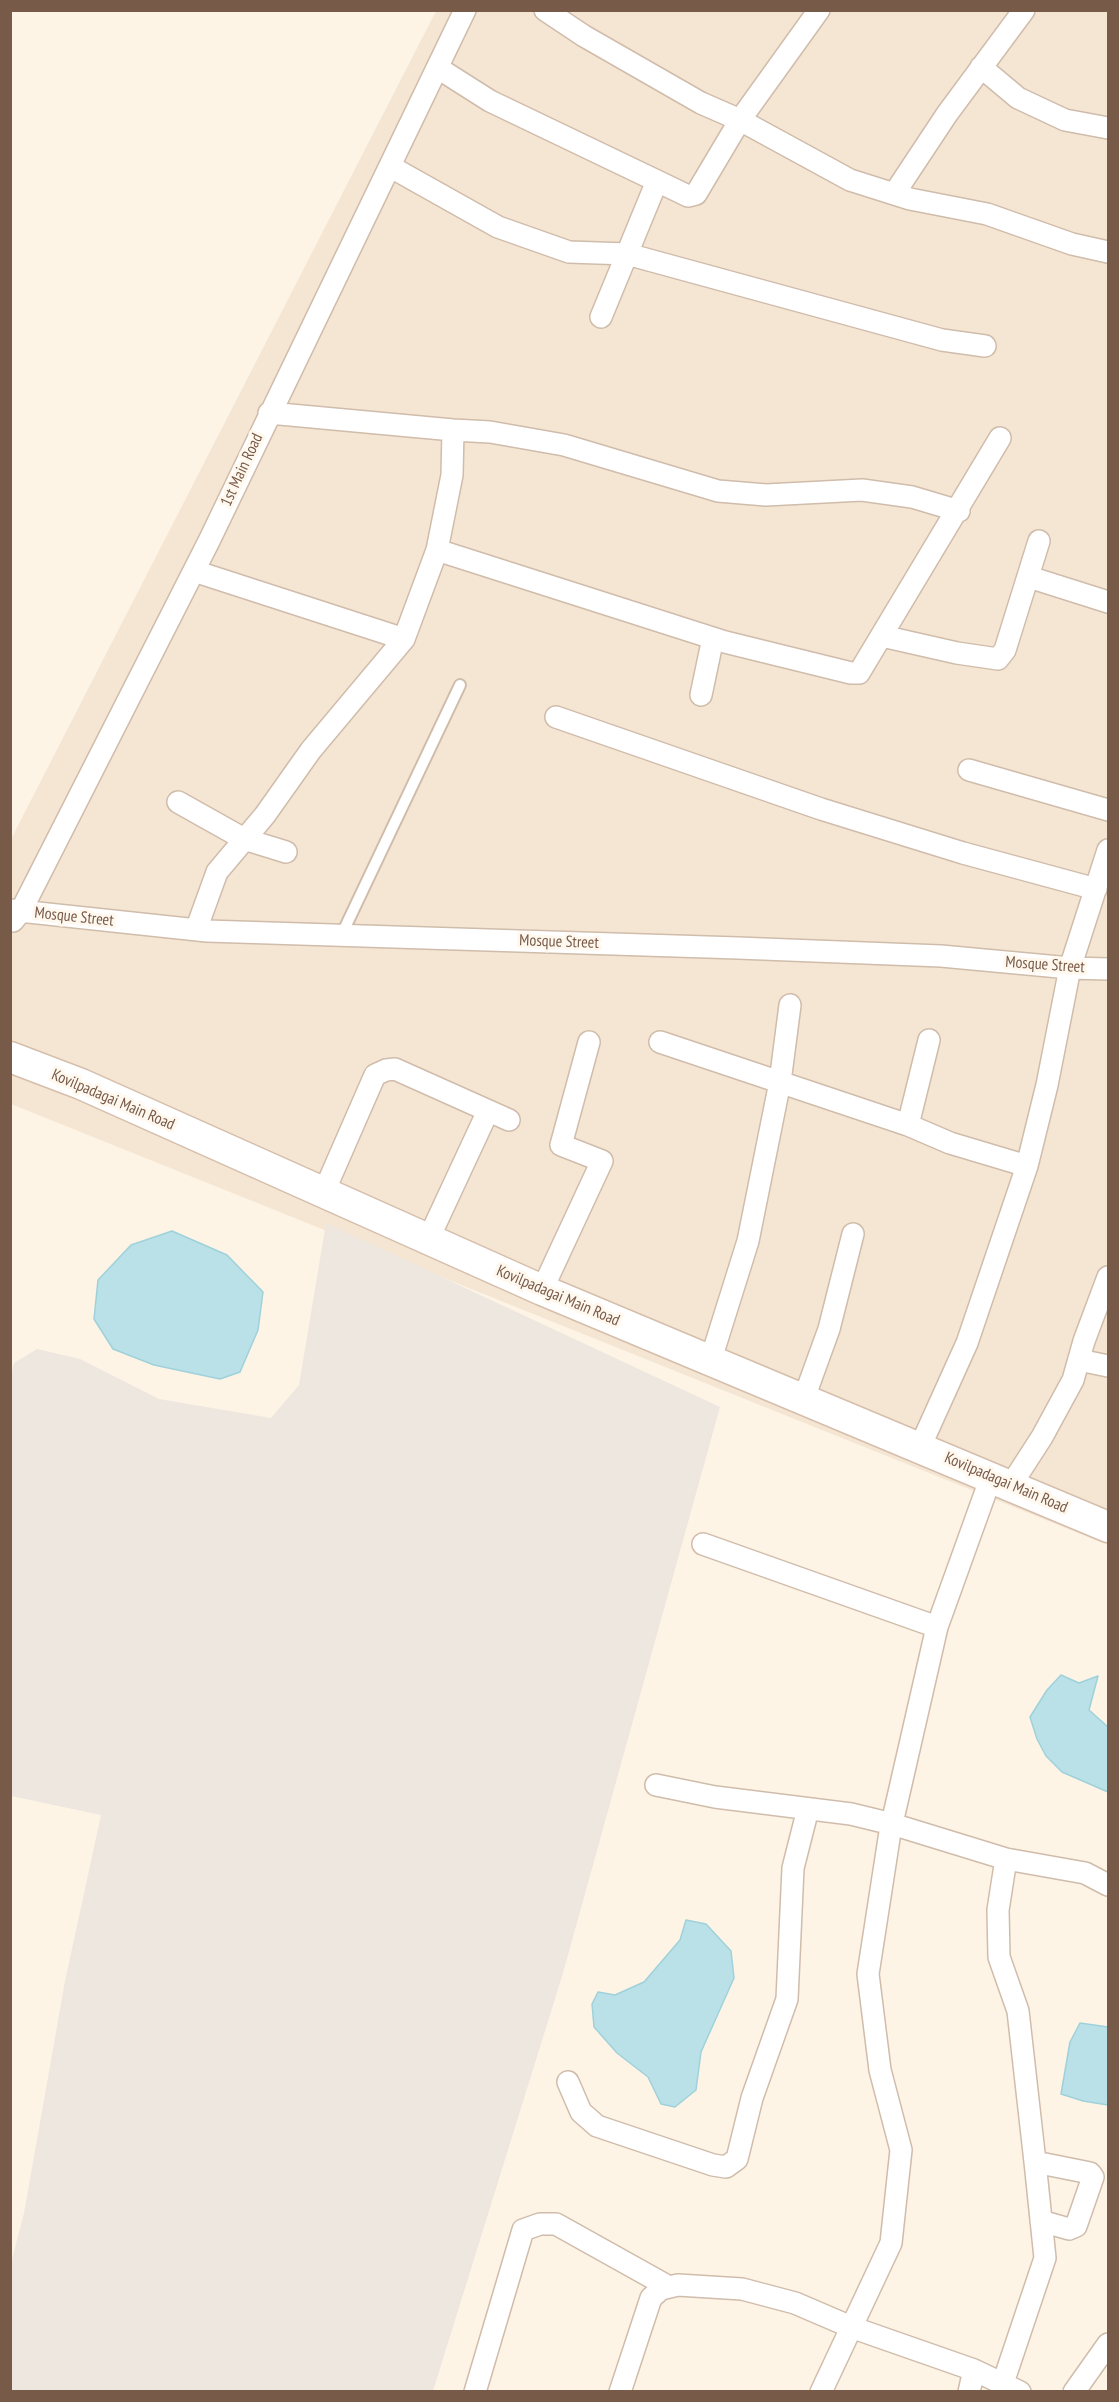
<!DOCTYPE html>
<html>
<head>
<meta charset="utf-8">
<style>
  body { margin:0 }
  #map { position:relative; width:1119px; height:2402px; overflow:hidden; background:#fdf4e6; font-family:"PT Sans Narrow",sans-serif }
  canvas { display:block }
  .frame { position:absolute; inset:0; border:12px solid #785a49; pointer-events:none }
</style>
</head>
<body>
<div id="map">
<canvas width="1119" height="2402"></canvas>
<div class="frame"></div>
</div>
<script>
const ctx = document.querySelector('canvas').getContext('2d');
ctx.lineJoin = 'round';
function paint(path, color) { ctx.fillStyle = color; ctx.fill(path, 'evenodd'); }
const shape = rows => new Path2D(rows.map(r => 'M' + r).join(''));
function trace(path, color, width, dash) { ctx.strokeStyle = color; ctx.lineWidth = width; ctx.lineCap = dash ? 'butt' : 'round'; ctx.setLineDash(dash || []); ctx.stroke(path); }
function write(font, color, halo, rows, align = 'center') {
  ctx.font = font + ' "PT Sans Narrow",sans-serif'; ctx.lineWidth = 6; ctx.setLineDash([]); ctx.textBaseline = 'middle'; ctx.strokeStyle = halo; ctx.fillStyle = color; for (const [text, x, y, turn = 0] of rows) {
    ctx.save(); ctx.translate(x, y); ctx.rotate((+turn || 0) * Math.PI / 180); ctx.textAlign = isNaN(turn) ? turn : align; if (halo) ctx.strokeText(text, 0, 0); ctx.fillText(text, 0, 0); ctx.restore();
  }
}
paint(shape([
  [436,11,1108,11,1108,1545,11,1104,10,841]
]), '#f5e6d4');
paint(shape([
  [326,1223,720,1407,563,1973,433,2391,11,2391,11,2263,24,2213,65,1981,101,1815,11,1796,10,1379,14,1363,37,1349,80,1359,159,1399,271,1418,299,1385]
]), '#ede7e0');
const water = shape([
  [172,1231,227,1255,263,1292,258,1330,240,1372,220,1379,154,1365,113,1349,94,1319,98,1280,131,1245,172,1231],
  [1061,1675,1079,1683,1098,1676,1089,1710,1108,1727,1108,1792,1062,1772,1046,1756,1037,1739,1030,1717,1047,1690,1061,1675],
  [686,1920,706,1924,731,1951,734,1978,701,2052,696,2090,675,2107,661,2104,648,2077,617,2053,594,2027,592,2004,598,1992,615,1995,644,1982,680,1940,686,1920],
  [1080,2023,1108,2027,1108,2105,1083,2101,1061,2094,1070,2042,1080,2023]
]);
paint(water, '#bae1e8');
trace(water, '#9fd1da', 1.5);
const service = shape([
  [341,936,460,685]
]);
const minor = shape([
  [545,10,584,36,701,103,740,120,850,180,910,199,987,214,1072,244,1108,252],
  [981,67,1018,98,1065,120,1108,128],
  [438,68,490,101,657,181,601,317],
  [391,167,498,227,569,252,627,254,942,340,985,346],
  [657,181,688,196,696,194,740,120,819,10],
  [894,194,947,114,1024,10],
  [453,430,490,432,564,445,718,491,766,495,862,490,912,497,959,511],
  [437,550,725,642,851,673,859,673,1000,438],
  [194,571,404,639],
  [1029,577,1108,602],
  [882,636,957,653,998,659,1005,650,1039,541],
  [701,695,713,638],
  [556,717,821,809,963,853,1096,889],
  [969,770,1108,810],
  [178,802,244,839,286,852],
  [10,910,207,931,738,948,941,956,1070,968,1108,969],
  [13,921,21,911,209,541,465,10],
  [196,930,217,872,265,815,311,750,404,639,437,550,452,475,453,430,269,413],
  [660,1042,908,1125,950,1143,1027,1166],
  [908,1125,929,1040],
  [323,1194,375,1075,386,1070,395,1069,509,1120],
  [428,1240,488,1111],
  [542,1290,602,1161,561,1145,589,1042],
  [711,1359,748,1241,780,1082,790,1005],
  [1079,1360,1108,1366],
  [804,1398,829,1329,853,1234],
  [920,1447,967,1343,1027,1166,1047,1085,1070,968,1108,850],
  [1011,1485,1042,1437,1073,1380,1084,1341,1108,1277],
  [703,1544,937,1627],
  [656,1785,715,1797,851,1814,892,1824,1006,1859,1085,1873,1108,1885],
  [1006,1859,998,1910,999,1957,1018,2011,1035,2162,1090,2173,1093,2177,1076,2226,1069,2229,1041,2221],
  [568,2082,581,2112,597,2126,713,2165,726,2167,737,2159,752,2098,787,1999,793,1868,808,1809],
  [1003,2383,1045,2258,1035,2162],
  [475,2392,523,2230,540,2224,556,2224,669,2287],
  [620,2392,651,2298,661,2289,678,2285,742,2289,795,2303,851,2327,974,2370,1020,2392],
  [821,2392,891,2243,901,2150,880,2070,868,1974,890,1832,937,1627,991,1477],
  [969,2392,974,2370],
  [1074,2392,1108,2344]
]);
const secondary = shape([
  [10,1057,81,1084,542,1290,1108,1527]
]);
trace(service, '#d0bcab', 14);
trace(minor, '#d0bcab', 24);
trace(secondary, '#d5beab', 33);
trace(service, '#fff', 10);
trace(minor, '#fff', 21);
trace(secondary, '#fff', 30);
write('16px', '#785a49', '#fff8ee', [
  ["1st Main Road",242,470,-65],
  ["Mosque Street",74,917,6],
  ["Mosque Street",559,942,2],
  ["Mosque Street",1045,965,4],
  ["Kovilpadagai Main Road",113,1100,23],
  ["Kovilpadagai Main Road",558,1296,23],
  ["Kovilpadagai Main Road",1006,1483,23]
]);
</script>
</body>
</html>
